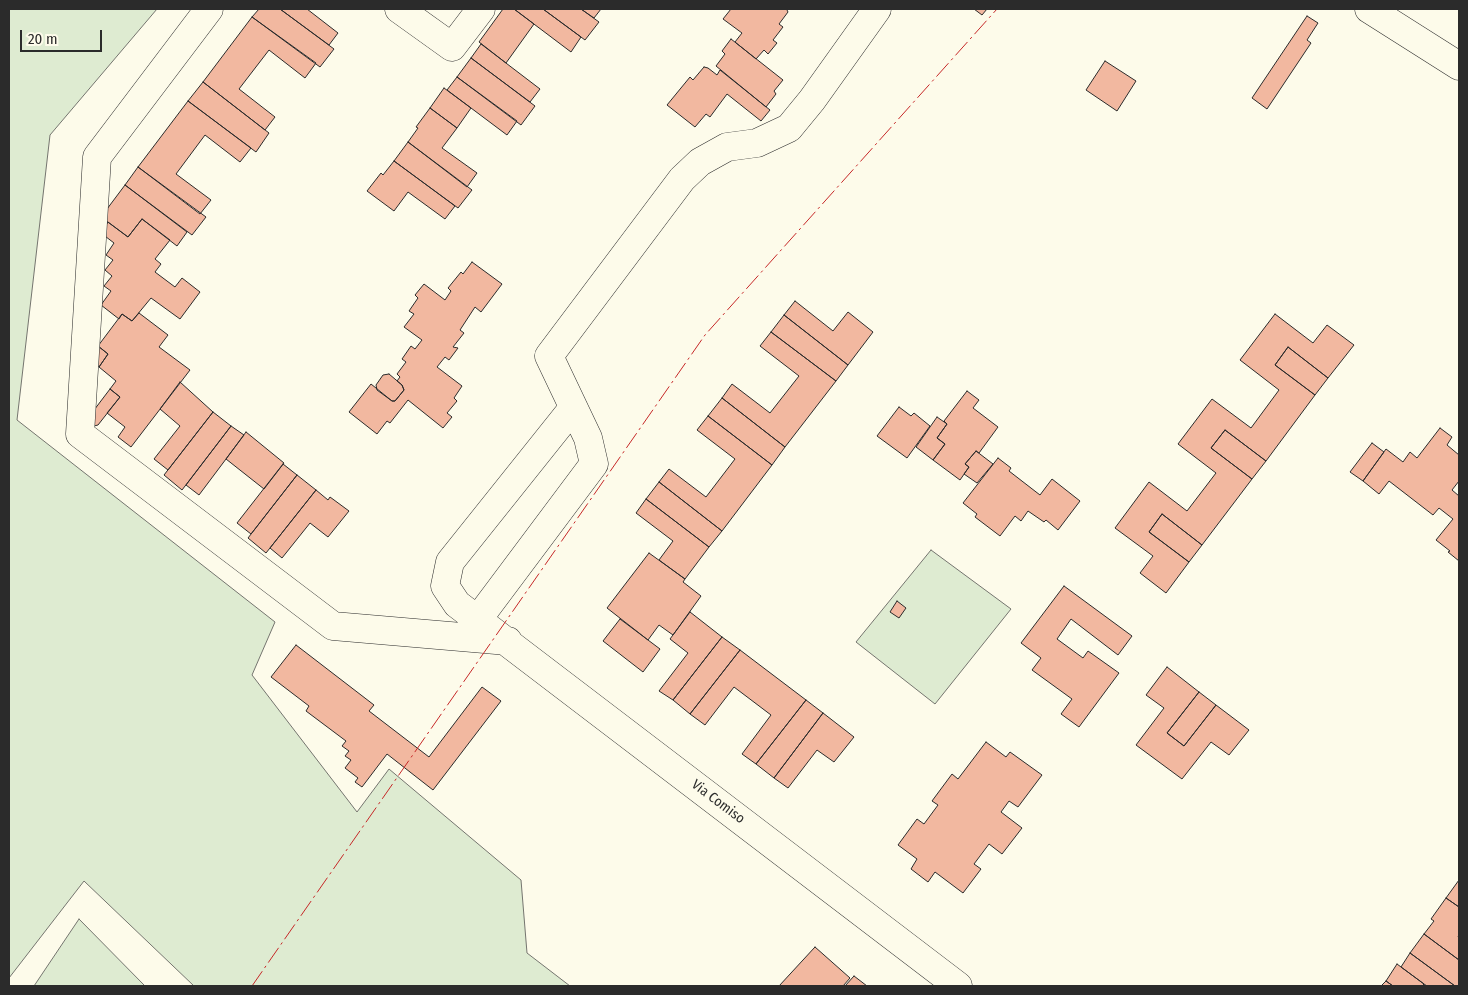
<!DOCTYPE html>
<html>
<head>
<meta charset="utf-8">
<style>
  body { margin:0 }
  #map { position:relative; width:1468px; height:995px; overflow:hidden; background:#fdfbea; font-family:"Fira Sans Condensed",sans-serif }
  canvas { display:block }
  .frame { position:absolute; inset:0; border:10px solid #2b2b2b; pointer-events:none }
  .scale { position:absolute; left:20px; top:30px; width:82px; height:22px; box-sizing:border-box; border:2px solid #2b2b2b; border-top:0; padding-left:6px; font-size:15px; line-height:18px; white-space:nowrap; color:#2b2b2b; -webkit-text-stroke:4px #fdfbea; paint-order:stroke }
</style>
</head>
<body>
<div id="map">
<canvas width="1468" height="995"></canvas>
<div class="frame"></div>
<div class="scale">20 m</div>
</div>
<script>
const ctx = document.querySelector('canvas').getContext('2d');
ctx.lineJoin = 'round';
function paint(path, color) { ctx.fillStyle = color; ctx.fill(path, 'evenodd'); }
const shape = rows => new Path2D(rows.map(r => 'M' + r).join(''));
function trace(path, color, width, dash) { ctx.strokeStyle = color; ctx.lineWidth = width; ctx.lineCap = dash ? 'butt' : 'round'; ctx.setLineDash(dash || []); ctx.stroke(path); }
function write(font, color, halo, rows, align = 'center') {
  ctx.font = font + ' "Fira Sans Condensed",sans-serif'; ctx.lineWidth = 4; ctx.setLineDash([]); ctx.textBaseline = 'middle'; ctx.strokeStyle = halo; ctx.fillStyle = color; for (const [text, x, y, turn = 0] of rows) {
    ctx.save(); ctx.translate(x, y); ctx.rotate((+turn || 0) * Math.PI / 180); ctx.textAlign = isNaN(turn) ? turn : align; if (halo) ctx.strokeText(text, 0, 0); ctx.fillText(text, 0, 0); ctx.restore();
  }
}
const green = shape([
  [9,9,157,9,50,135,17,420,275,622,252,675,357,812,389,769,521,880,527,953,570,986,194,986,84,881,9,978,9,9],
  [931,550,1011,609,935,704,856,642,931,550],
  [79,919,145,986,34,986,79,919]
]);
paint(green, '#deebd1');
trace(green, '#74746e', 1);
const building = shape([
  [259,9,280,9,334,49,320,67,252,17,259,9],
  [280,9,307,9,338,33,329,45,280,9],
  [503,9,514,9,534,24,506,63,479,42,503,9],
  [514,9,543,9,581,37,571,52,514,9],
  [543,9,581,9,599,22,585,40,543,9],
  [581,9,601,9,594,18,581,9],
  [731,9,788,9,787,10,788,12,779,24,783,27,773,40,777,43,768,54,764,50,756,59,735,42,742,33,723,19,731,9],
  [974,9,987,9,982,15,974,9],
  [1307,16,1318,23,1307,40,1311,43,1267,109,1252,98,1307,16],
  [252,17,316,63,305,78,269,50,239,89,275,117,265,130,203,82,252,17],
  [731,39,783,80,774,91,776,94,766,107,716,66,725,54,722,51,731,39],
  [481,44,540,89,530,102,471,58,481,44],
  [471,58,535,106,521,125,457,77,471,58],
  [1105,61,1136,81,1117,111,1086,90,1105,61],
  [704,67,708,68,717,75,720,70,770,110,761,121,727,94,710,117,706,114,695,127,667,105,690,77,693,80,704,67],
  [457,77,517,121,507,135,447,90,457,77],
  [203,82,269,133,256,152,188,101,203,82],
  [444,88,471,108,457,128,430,108,444,88],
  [188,101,251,148,240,162,205,135,176,174,211,200,200,214,138,167,188,101],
  [430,108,457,128,442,148,477,173,467,187,408,142,418,128,416,127,430,108],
  [408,142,472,190,458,208,394,161,408,142],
  [394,161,455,206,445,219,408,192,394,211,367,191,381,173,383,175,394,161],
  [138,167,206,217,192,235,125,185,138,167],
  [125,185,187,232,177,246,142,219,128,237,101,217,125,185],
  [142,219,170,240,155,259,161,264,155,272,175,287,182,278,200,292,180,319,151,298,132,321,122,314,119,319,101,305,111,291,104,286,112,276,105,270,113,260,106,255,114,243,101,233,108,222,128,237,142,219],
  [472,262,502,284,481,312,475,307,460,330,464,333,453,347,458,348,449,360,445,357,437,367,462,386,454,398,457,401,447,413,452,417,443,428,408,400,390,423,387,421,377,434,349,412,371,384,392,401,395,401,404,390,402,385,397,381,400,377,397,374,406,362,402,359,411,346,415,349,422,340,404,327,414,314,409,311,418,298,415,295,424,284,445,300,451,291,448,288,461,272,463,274,472,262],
  [795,301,833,331,848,312,873,332,848,365,784,315,795,301],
  [139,313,168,335,159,347,190,370,131,447,118,437,125,427,107,413,120,397,110,389,116,381,99,367,108,354,98,346,122,314,132,321,139,313],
  [1275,314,1313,343,1327,325,1354,345,1328,378,1288,347,1275,365,1315,395,1266,461,1225,430,1211,448,1252,479,1202,545,1162,514,1149,532,1189,562,1166,593,1140,573,1153,556,1115,528,1149,482,1187,511,1216,473,1178,444,1212,399,1251,428,1279,390,1240,360,1275,314],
  [784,315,848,365,836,381,771,332,784,315],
  [771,332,836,381,785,447,722,398,732,384,770,413,799,376,760,346,771,332],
  [98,346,108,354,99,367,88,359,98,346],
  [1288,347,1328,378,1315,395,1275,365,1288,347],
  [389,374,402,385,404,390,395,401,392,401,377,390,376,385,383,375,389,374],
  [180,382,213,412,168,470,154,459,180,426,160,409,180,382],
  [110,389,120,397,98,425,94,426,88,418,110,389],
  [967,391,979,400,973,408,998,427,979,453,976,451,965,464,969,467,960,480,933,460,945,444,937,438,947,424,944,421,967,391],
  [722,398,785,447,772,465,708,416,722,398],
  [899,407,911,416,914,413,930,426,907,458,877,436,899,407],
  [213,412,231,426,182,490,164,475,213,412],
  [708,416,772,465,722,531,659,482,669,469,706,497,735,459,697,430,708,416],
  [937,417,947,424,937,438,945,444,933,460,916,447,937,417],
  [231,426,244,435,199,495,186,485,231,426],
  [1440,428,1452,437,1447,445,1459,455,1459,481,1452,490,1459,496,1459,561,1448,552,1450,551,1436,540,1453,519,1439,508,1433,515,1389,481,1379,494,1363,481,1386,449,1403,462,1410,452,1417,458,1440,428],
  [1225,430,1266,461,1252,479,1211,448,1225,430],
  [246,432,284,463,264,489,226,459,246,432],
  [1372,443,1384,452,1363,481,1350,472,1372,443],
  [976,451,993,464,977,483,964,474,969,467,965,464,976,451],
  [998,458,1011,468,1009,471,1040,495,1052,479,1080,501,1058,530,1046,520,1044,522,1028,511,1021,521,1015,516,1000,536,975,517,977,514,963,503,998,458],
  [283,464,297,475,251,534,237,523,283,464],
  [297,475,316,490,266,553,248,538,297,475],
  [659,482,722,531,709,547,646,499,659,482],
  [316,490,328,500,330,497,349,511,328,537,310,523,282,558,270,548,316,490],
  [646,499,709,547,685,579,659,560,673,541,636,513,646,499],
  [1162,514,1202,545,1189,562,1149,532,1162,514],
  [649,553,685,579,683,582,701,596,673,635,659,625,648,640,607,608,649,553],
  [1064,586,1132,636,1118,655,1071,619,1057,639,1083,658,1088,651,1119,673,1079,727,1061,714,1072,699,1032,670,1041,658,1021,643,1064,586],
  [897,601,906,608,899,618,890,612,897,601],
  [690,612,722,637,673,700,659,691,688,653,670,639,690,612],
  [620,619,660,649,643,672,603,641,620,619],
  [722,637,740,650,690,714,673,700,722,637],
  [296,645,374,705,369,711,429,757,482,687,501,701,433,790,387,754,362,787,355,782,358,778,345,768,351,760,345,756,349,751,342,746,346,741,306,711,309,706,271,677,296,645],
  [740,650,806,700,756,764,742,754,771,715,734,687,705,725,690,714,740,650],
  [1167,667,1199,692,1167,733,1184,746,1216,705,1249,730,1229,755,1211,742,1182,779,1136,745,1164,708,1146,695,1167,667],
  [1199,692,1216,705,1184,746,1167,733,1199,692],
  [806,700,823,713,774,778,756,764,806,700],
  [823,713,854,737,834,762,817,750,788,788,774,778,823,713],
  [986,742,1006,757,1010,752,1042,775,1018,807,1009,801,1001,812,1022,828,1002,854,989,844,974,864,981,869,963,893,935,872,928,882,911,869,917,859,898,845,917,819,924,824,938,805,932,801,952,774,958,779,986,742],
  [1459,880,1459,907,1446,898,1459,880],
  [1446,898,1459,907,1459,935,1458,937,1459,938,1459,960,1424,934,1434,921,1431,919,1446,898],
  [1424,934,1459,960,1459,986,1455,986,1410,953,1424,934],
  [815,947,850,978,843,986,779,986,815,947],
  [1410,953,1455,986,1427,986,1424,984,1401,967,1410,953],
  [1397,964,1424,984,1422,986,1393,986,1386,981,1397,964],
  [854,976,867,986,845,986,854,976],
  [1386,981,1393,986,1381,986,1386,981]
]);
paint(building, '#f2b8a0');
trace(building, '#2b2b2b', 1);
const minor = shape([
  [209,9,97,157,80,434,333,626,508,641],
  [399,9,452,47,481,9],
  [1369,9,1459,66],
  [573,408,450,562,445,586,457,604,958,986],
  [478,619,594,464,588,438,549,356,682,179,700,162,727,147,757,143,789,128,812,100,877,9]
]);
trace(minor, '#2b2b2b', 29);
trace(minor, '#fdfbea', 28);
trace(shape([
  [252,986,705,335,997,9]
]), '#c62828', 1, [18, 4, 2.5, 4]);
write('14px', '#2b2b2b', '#fdfbea', [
  ["Via Comiso",718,802,37]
]);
</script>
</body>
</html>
